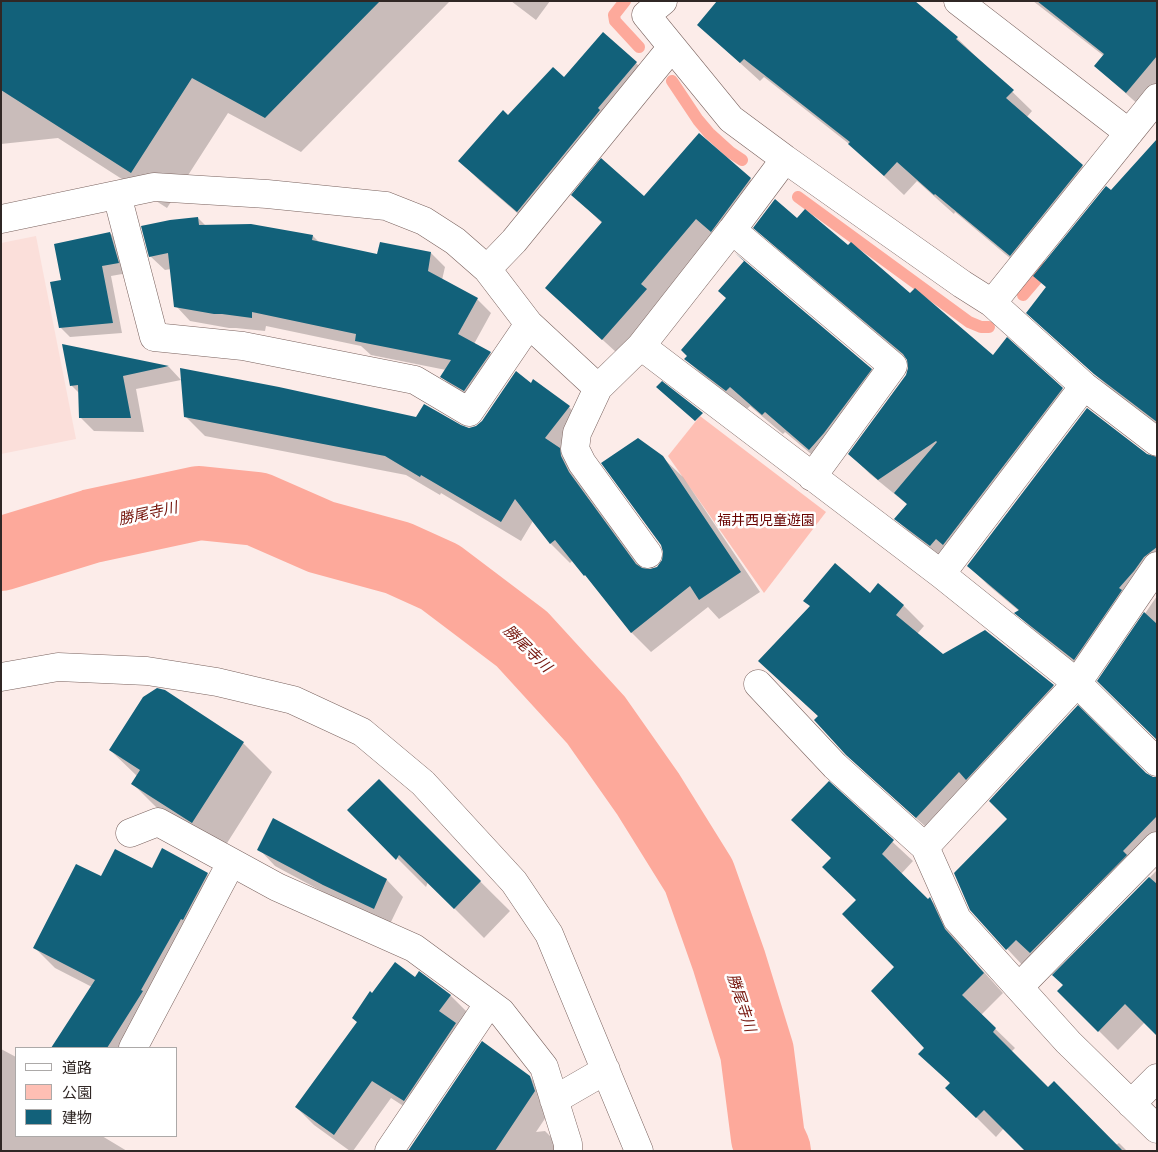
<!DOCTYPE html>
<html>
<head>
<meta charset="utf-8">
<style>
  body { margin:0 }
  #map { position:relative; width:1158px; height:1152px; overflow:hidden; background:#fcece9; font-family:Rubik,"Noto Sans JP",sans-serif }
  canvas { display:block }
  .frame { position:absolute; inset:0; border:2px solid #302725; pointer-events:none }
  .legend { position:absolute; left:15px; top:1047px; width:162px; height:90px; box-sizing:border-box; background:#fff; border:1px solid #aca9a8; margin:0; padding:6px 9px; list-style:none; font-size:15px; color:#302725 }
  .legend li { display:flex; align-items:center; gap:10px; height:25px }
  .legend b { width:25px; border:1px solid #aca9a8 }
</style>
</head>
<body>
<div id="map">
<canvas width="1158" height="1152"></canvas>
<div class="frame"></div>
<ul class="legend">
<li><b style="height:6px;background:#fff"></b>道路</li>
<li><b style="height:14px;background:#febfb4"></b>公園</li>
<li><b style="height:14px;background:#12617a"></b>建物</li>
</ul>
</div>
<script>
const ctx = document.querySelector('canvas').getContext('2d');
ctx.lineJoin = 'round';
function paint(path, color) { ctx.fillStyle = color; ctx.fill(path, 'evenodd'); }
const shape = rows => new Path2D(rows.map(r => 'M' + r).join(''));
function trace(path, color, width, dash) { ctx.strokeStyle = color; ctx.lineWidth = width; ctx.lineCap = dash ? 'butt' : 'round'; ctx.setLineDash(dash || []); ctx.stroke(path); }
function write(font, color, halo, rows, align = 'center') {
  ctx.font = font + ' Rubik,"Noto Sans JP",sans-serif'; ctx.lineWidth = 5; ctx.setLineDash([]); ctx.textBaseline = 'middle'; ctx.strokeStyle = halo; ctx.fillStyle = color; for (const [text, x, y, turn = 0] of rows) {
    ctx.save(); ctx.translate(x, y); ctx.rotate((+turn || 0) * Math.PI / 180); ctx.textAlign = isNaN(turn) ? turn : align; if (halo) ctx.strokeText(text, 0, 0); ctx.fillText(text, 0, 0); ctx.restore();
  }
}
paint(shape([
  [36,236,76,439,1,454,1,243]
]), '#fbdfda');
paint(shape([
  [700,416,826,512,764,593,668,456]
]), '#febfb4');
paint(shape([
  [1,1,450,1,301,152,228,113,167,208,58,138,1,144],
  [511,1,550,1,536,20],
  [1033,1,1157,1,1157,86,1140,106,1095,66,1104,56],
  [698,25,957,38,1032,111,1026,118,1082,166,1101,186,1030,275,955,212,954,214,917,181,904,195,853,147,764,77,760,81],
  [603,34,636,63,656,83,538,231,480,181,460,161,509,117,565,79],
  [699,135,750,179,770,199,617,353,546,288,603,224,573,195,644,198],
  [1157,158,1157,425,1115,393,1028,313,1047,288,1035,276,1111,192],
  [198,218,206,226,313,236,320,243,378,255,431,253,445,267,442,280,477,299,491,313,474,344,490,353,504,367,479,404,456,391,442,377,446,370,371,355,361,346,266,326,265,331,236,328,229,328,190,321,176,306,171,269,165,270,150,256],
  [797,220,848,247,993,356,1062,389,1082,409,951,565,916,539,896,519,908,505,870,474,850,454,907,376,910,369,909,361,775,247,755,227],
  [110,233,120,243,128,273,111,276,122,333,70,337,60,327,63,280],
  [64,346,169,367,181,380,136,389,144,432,94,431,80,417,80,394,72,386],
  [686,359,871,369,891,390,830,470,785,432,783,434,750,406,746,410,706,379],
  [531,384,569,407,588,426,588,493,644,570,658,568,664,560,662,457,683,477,760,592,719,619,708,607,651,652,631,632,573,560,570,563,551,544,533,521,521,541,441,493,440,495,406,475,205,436,185,416,461,427,469,429,476,427],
  [1147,456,1157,458,1157,587,1094,679,1035,632,1016,613,1019,611,988,585,969,566],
  [878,585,904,606,924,626,917,634,943,656,1053,686,1073,706,937,837,868,775,847,754,819,717,780,681,870,595],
  [1157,596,1157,738,1099,681],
  [243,743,272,772,222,851,162,813,133,784,137,776,110,750],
  [1146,774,1152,778,1157,778,1157,863,1026,969,971,910],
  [379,781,510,911,484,938,428,882,426,887,349,810],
  [829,783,913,861,901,874,928,900,930,899,949,918,964,950,1003,993,981,1015,1015,1048,1011,1052,1048,1089,1116,1145,1119,1143,1127,1151,1027,1151,1004,1128,996,1137,947,1088,951,1084,920,1054,926,1048,896,967,832,859],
  [274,820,387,880,403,897,390,924,340,901,275,866,259,849],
  [152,870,207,874,227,894,139,1048,53,1048,92,987,55,968,35,948,101,878],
  [1157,870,1157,1034,1145,1022,1118,1050,1059,991,1065,986,1054,975],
  [419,973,451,996,469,1014,422,1118,391,1098,353,1151,350,1151,314,1125,296,1107,358,1023,353,1018,415,978],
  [1,1049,16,1057,16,1136,102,1136,127,1151,1,1151],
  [530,1077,547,1095,552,1108,536,1132,545,1131,562,1148,563,1151,410,1151]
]), '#0003');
trace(shape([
  [625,1,614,15,615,21,639,47],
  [672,81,698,120,709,133,730,152,742,160],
  [798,197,969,322,981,327,989,327],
  [1023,295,1047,267]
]), '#fda99b', 12);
trace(shape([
  [1,554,92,526,199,503,257,509,321,537,398,558,440,577,522,639,596,720,648,794,699,876,729,961,757,1052,768,1138,774,1151]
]), '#fda99b', 74);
paint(shape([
  [1,1,380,1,265,118,192,78,131,173,1,90],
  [717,1,915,1,958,37,956,39,1014,90,1006,98,1083,165,1010,256,935,194,934,195,897,162,884,176,848,144,850,142,744,59,740,63,697,25],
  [1037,1,1157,1,1157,56,1126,93,1094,66,1104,54],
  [603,32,637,62,598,108,600,110,517,212,458,161,503,110,508,115,553,67,564,77],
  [699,133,751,178,711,232,696,219,641,284,647,289,602,340,545,288,602,222,571,195,601,158,644,196],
  [1157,139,1157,422,1094,374,1026,313,1046,287,1033,276,1106,186,1111,190],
  [775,199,797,218,805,209,848,245,851,242,910,293,915,288,993,355,1007,337,1063,388,943,545,936,539,930,546,894,519,907,504,894,493,937,442,936,441,878,480,848,454,906,375,908,368,907,360,903,354,753,228],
  [198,217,199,225,251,224,313,235,312,240,377,254,380,242,431,252,428,271,478,298,458,334,491,352,464,391,440,377,451,360,355,341,356,334,252,312,252,318,222,314,214,314,174,307,168,253,149,257,141,226,170,220],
  [110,232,119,263,102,266,113,323,59,328,50,282,61,280,54,244],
  [734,252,872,369,824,433,809,450,765,412,762,415,730,387,726,391,684,359,687,356,681,350,726,298,718,291,744,261],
  [62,344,169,366,123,376,131,418,79,418,78,385,70,386],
  [180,368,279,387,416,417,424,404,461,425,469,428,476,426,482,421,516,371,531,383,533,379,570,406,545,438,560,448,561,456,569,472,636,564,642,568,650,569,657,567,662,560,663,552,661,545,601,463,638,438,663,456,741,572,699,600,690,586,631,633,585,575,584,576,555,540,550,544,515,499,501,522,421,475,420,477,385,456,184,417],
  [662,381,703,413,695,421,656,387],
  [1087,408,1147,454,1157,457,1157,547,1144,557,1134,571,1119,588,1122,590,1074,660,1014,613,1019,610,967,566],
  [835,563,870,593,878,583,904,605,896,615,943,654,985,630,1054,685,966,780,959,772,916,818,846,755,814,720,818,716,758,661,810,606,803,601],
  [1144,612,1157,624,1157,740,1097,681],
  [157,688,165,690,244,742,192,823,131,784,140,770,109,750,143,697],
  [1078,705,1146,773,1153,777,1157,777,1157,816,1123,851,1127,855,1030,953,1016,940,1006,950,970,910,954,873,1007,819,989,801],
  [379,779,481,881,454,909,399,855,396,860,347,810],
  [829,781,894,840,882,854,928,899,930,897,945,929,984,973,962,995,996,1028,993,1032,1048,1087,1054,1081,1123,1151,1025,1151,984,1110,976,1118,945,1088,950,1083,918,1054,924,1048,871,991,894,967,842,914,856,900,822,867,831,858,791,820],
  [273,818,387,879,374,909,323,885,257,850],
  [162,848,208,873,183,920,181,919,141,990,143,991,107,1048,51,1048,95,980,33,948,76,864,101,876,115,849,152,868],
  [1149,877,1157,884,1157,1036,1125,1004,1098,1032,1057,991,1063,985,1052,975],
  [395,962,415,977,419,971,451,995,439,1011,456,1023,404,1101,372,1081,334,1135,295,1107,357,1022,352,1018,370,991,372,993],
  [482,1041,530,1076,535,1091,495,1151,408,1151]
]), '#12617a');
const minor = shape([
  [663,1,646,15,731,119,785,159,962,284,992,303,1084,386,1157,442],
  [958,1,1129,133],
  [117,195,154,337,243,346,415,380,469,412,529,324],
  [1,219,154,187,267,194,386,206,424,221,455,241,487,269,529,324,598,388,641,346,732,230,785,159],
  [732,230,893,366,812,477],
  [487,269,514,241,672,47],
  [992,303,1157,98],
  [641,346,941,574,1077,683,1157,762],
  [598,388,577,433,575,449,582,463,648,554],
  [1157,566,1077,683,925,847,957,919,1068,1042,1157,1129],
  [941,574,1084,386],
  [1,677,58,667,147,671,217,682,293,700,362,732,423,783,514,882,549,934,639,1151],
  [758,684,835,766,925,847],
  [130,833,158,822,277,887,414,948,501,1012,544,1067,568,1144,568,1151],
  [1019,987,1157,846],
  [133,1048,231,863],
  [554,1100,606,1070],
  [1131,1104,1157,1078],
  [389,1151,489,1003]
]);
trace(minor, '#79625e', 29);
trace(minor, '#fff', 28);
write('14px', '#680300', '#fff', [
  ["福井西児童遊園",766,521]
]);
write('italic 15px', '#74140b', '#fff', [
  ["勝尾寺川",148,514,-12],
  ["勝尾寺川",527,649,44],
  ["勝尾寺川",741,1003,72]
]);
</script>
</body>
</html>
